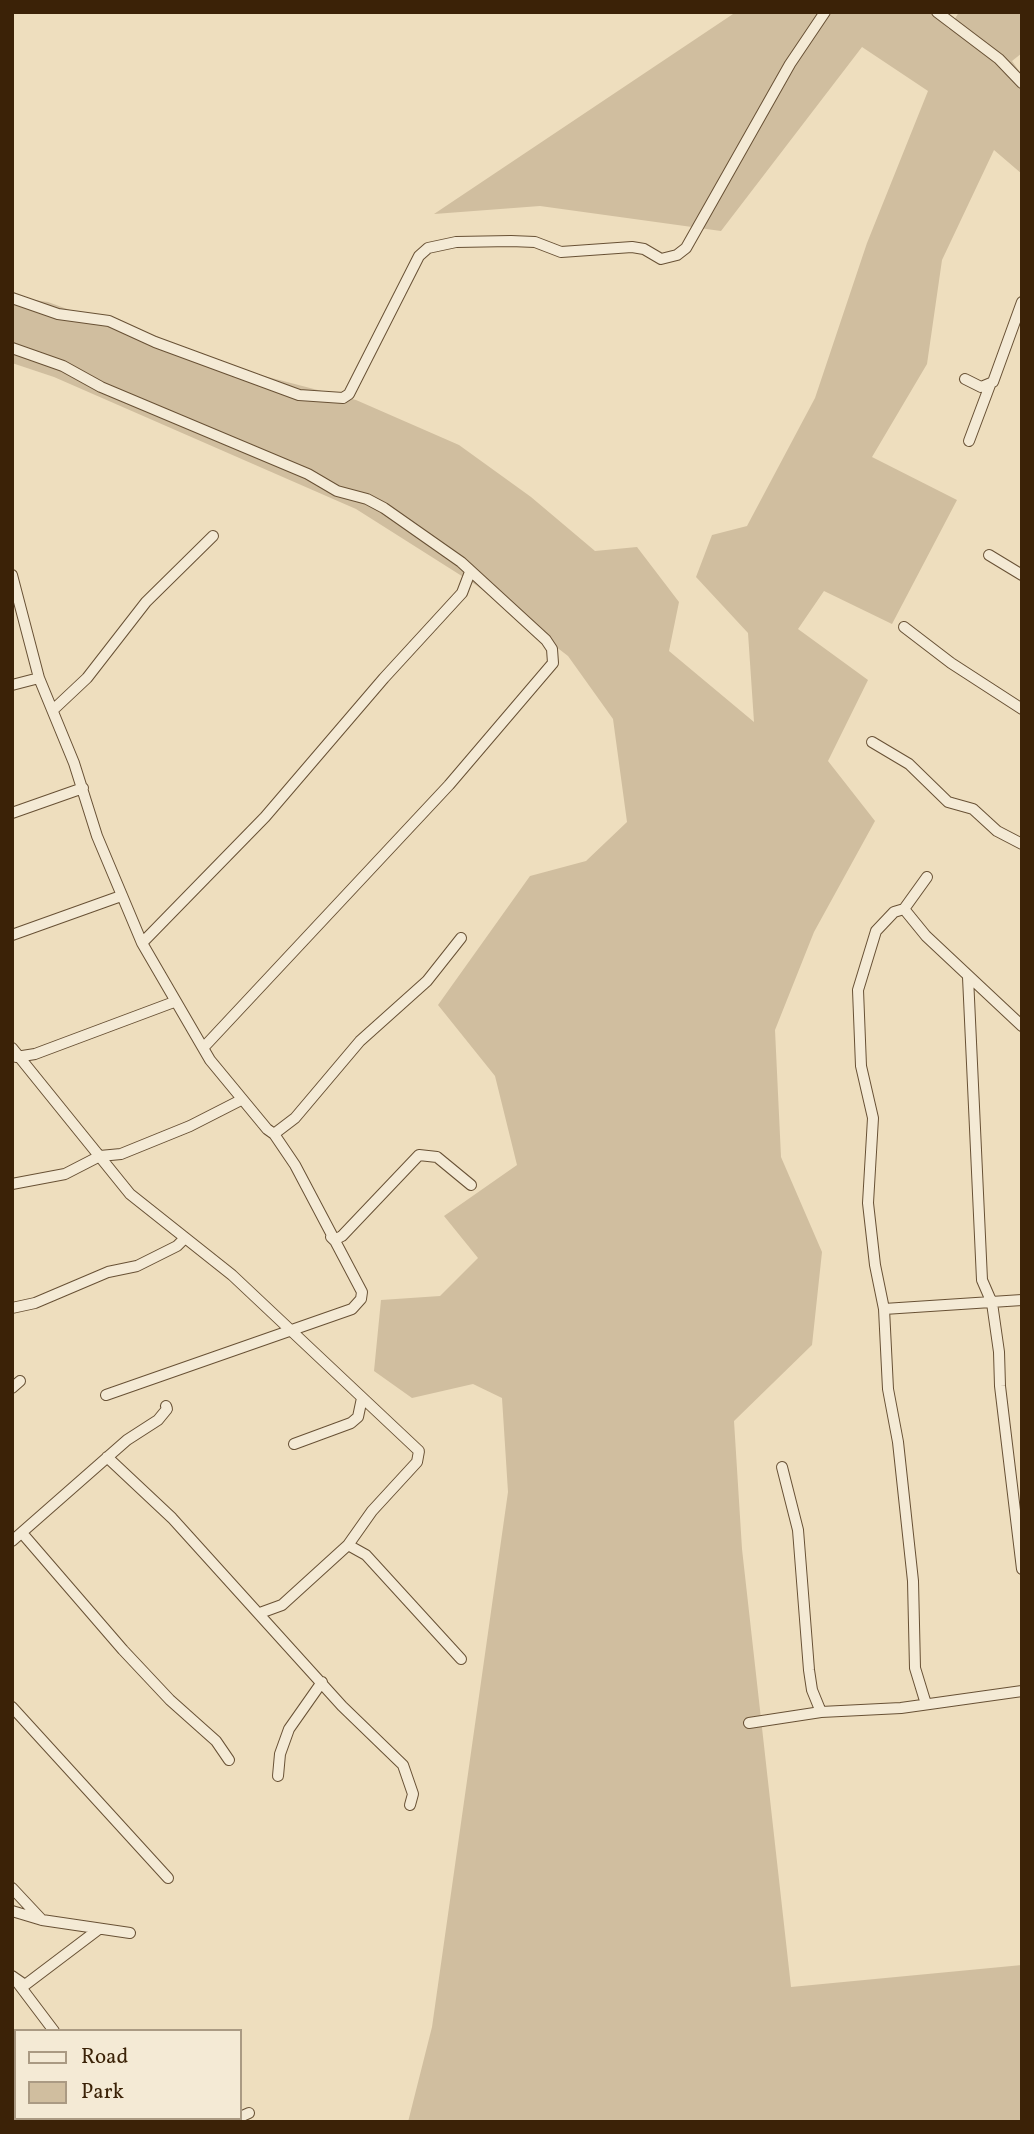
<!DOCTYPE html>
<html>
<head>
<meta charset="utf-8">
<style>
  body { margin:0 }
  #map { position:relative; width:1034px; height:2134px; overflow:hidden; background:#eedebe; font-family:Vollkorn,serif }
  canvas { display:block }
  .frame { position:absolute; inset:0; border:14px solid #3b2207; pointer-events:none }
  .legend { position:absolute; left:14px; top:2029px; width:228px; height:91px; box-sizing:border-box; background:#f4ead5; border:2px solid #aa9a83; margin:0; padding:9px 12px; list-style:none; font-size:21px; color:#3b2207 }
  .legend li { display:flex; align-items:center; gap:14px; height:35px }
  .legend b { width:35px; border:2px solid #aa9a83 }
</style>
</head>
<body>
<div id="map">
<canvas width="1034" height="2134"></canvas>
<div class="frame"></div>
<ul class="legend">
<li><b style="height:9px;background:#f4ead5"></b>Road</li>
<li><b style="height:19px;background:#d0be9f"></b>Park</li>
</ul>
</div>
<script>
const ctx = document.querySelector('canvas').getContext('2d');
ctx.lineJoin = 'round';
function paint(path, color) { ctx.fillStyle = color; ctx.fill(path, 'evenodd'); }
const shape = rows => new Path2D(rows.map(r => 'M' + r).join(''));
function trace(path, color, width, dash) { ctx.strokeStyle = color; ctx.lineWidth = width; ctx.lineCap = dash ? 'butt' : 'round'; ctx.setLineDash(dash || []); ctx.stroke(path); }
paint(shape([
  [736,12,931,12,949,29,959,12,1022,12,1022,53,1012,61,1022,75,1022,174,994,150,942,260,927,364,872,457,957,500,892,624,824,591,798,629,868,680,828,761,875,821,814,932,775,1030,781,1157,822,1252,812,1345,734,1421,742,1549,791,1987,1022,1965,1022,2122,408,2122,432,2027,508,1492,502,1398,473,1384,412,1398,374,1371,381,1300,440,1296,478,1258,444,1216,517,1165,495,1076,438,1005,530,876,586,861,627,822,613,719,568,656,476,585,356,509,54,377,12,363,12,297,48,302,218,364,356,400,459,445,531,497,595,551,637,547,679,602,669,651,754,722,748,633,696,577,712,535,747,526,815,398,867,243,928,91,862,47,721,231,540,206,434,214]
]), '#d0be9f');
const minor = shape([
  [937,12,999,59,1022,83],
  [12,298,58,314,109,321,155,342,299,395,343,398,349,394,419,256,428,248,456,242,511,241,535,242,561,252,632,247,644,249,661,259,677,255,686,248,790,64,825,12],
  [12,348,63,366,101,387,308,474,337,491,367,499,384,508,461,562,546,640,552,649,553,663,449,785,204,1047],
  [965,379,981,387,993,382,1022,302],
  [969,441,990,385],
  [989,555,1022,575],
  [12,575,39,678,74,763,97,836,142,943,210,1060,267,1129,274,1134,295,1165,362,1292,361,1299,352,1309,106,1395],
  [904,627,951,663,1022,709],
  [12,685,39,678],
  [54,709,87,678,146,602,213,536],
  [872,742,909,764,948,802,973,809,997,831,1022,844],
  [12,813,83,788],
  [904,909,926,936,1022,1026],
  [12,935,121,896],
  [142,943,265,817,384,678,462,593,470,572],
  [968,977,982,1280,992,1303,999,1352,1000,1386,1022,1569],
  [12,1048,130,1194,232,1275,419,1451,417,1462,372,1511,348,1545],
  [16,1057,35,1054,174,1002],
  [274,1134,295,1118,360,1041,427,981,461,938],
  [12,1184,65,1174,100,1156,121,1154,190,1126,241,1100],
  [331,1237,334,1240,342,1236,419,1155,437,1157,471,1185],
  [12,1308,35,1303,108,1272,137,1266,177,1246,185,1238],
  [884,1309,1022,1300],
  [12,1388,20,1381],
  [294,1444,351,1423,358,1417,362,1398],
  [107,1457,172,1518,342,1706,403,1765,413,1794,410,1805],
  [782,1467,798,1530,809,1670,812,1690,821,1712],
  [22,1533,123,1650,170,1700,216,1741,229,1760],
  [12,1541,127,1440,158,1420,167,1409,166,1406],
  [260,1613,282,1605,348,1545,366,1555,461,1659],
  [926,1704,915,1668,913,1581,898,1442,888,1389,884,1309,875,1265,868,1203,873,1118,861,1066,858,990,876,931,894,912,904,909,927,877],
  [12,1707,168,1878],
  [749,1723,821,1712,901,1708,1022,1691],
  [278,1776,280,1754,289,1729,322,1682],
  [12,1888,42,1920],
  [12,1911,42,1920,130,1933],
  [12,1976,25,1985,99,1929],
  [17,1982,54,2031],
  [240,2117,249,2113],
  [26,2122,31,2118]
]);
trace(minor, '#685135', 12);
trace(minor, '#f4ead5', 10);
</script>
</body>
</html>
